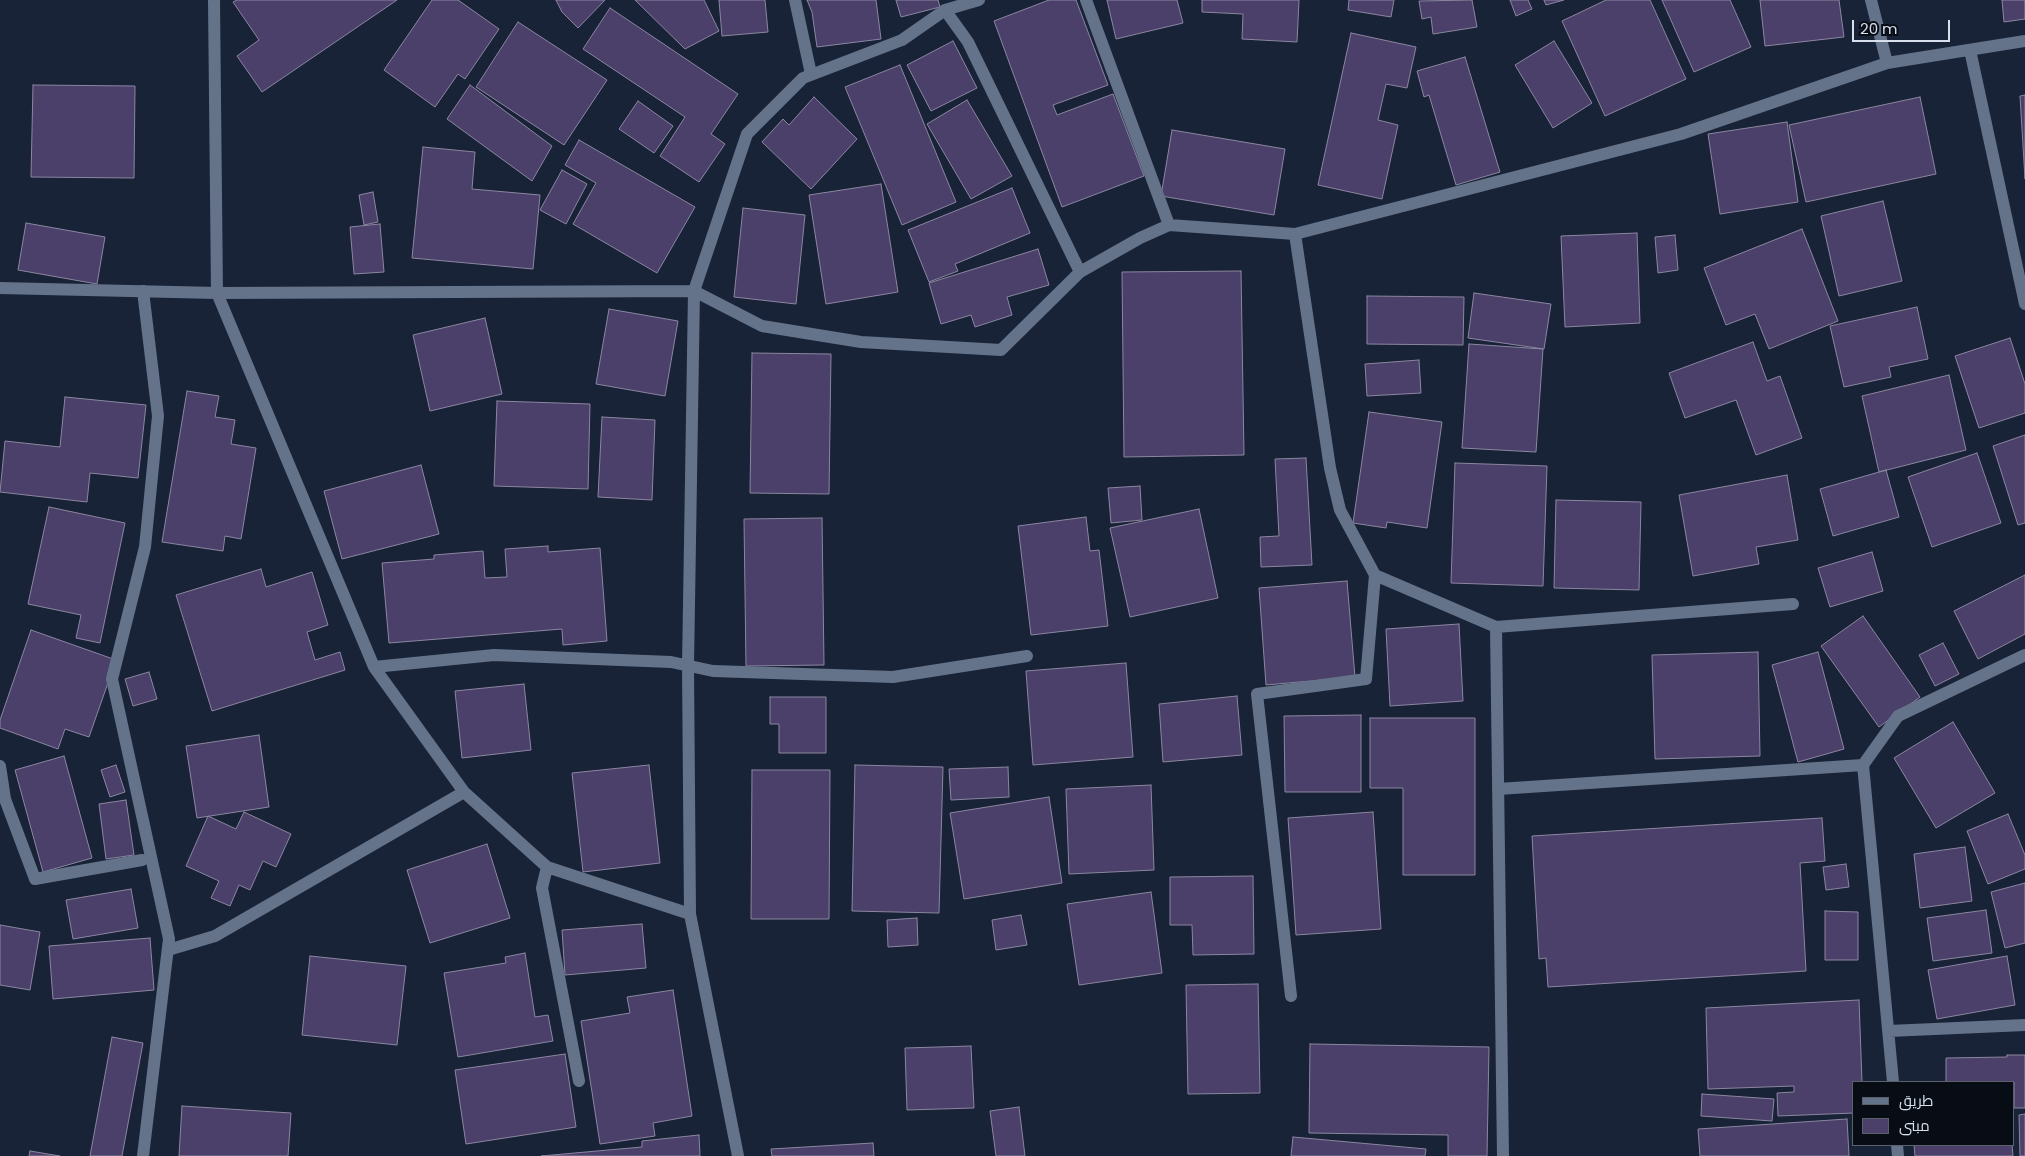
<!DOCTYPE html>
<html>
<head>
<meta charset="utf-8">
<style>
  body { margin:0 }
  #map { position:relative; width:2025px; height:1156px; overflow:hidden; background:#182337; font-family:Poppins,Cairo,sans-serif }
  canvas { display:block }
  .legend { position:absolute; left:1852px; top:1081px; width:162px; height:65px; box-sizing:border-box; background:#080d15; border:1px solid #5b616c; margin:0; padding:6px 9px; list-style:none; font-size:15px; color:#d8e0ee }
  .legend li { display:flex; align-items:center; gap:10px; height:25px }
  .legend b { width:25px; border:1px solid #5b616c }
  .scale { position:absolute; left:1852px; top:20px; width:98px; height:22px; box-sizing:border-box; border:2px solid #d8e0ee; border-top:0; padding-left:6px; font-size:15px; line-height:18px; white-space:nowrap; color:#d8e0ee; -webkit-text-stroke:4px #080d15; paint-order:stroke }
</style>
</head>
<body>
<div id="map">
<canvas width="2025" height="1156"></canvas>
<ul class="legend">
<li><b style="height:6px;background:#65738a"></b>طريق</li>
<li><b style="height:14px;background:#4a4069"></b>مبنى</li>
</ul>
<div class="scale">20 m</div>
</div>
<script>
const ctx = document.querySelector('canvas').getContext('2d');
ctx.lineJoin = 'round';
function paint(path, color) { ctx.fillStyle = color; ctx.fill(path, 'evenodd'); }
const shape = rows => new Path2D(rows.map(r => 'M' + r).join(''));
function trace(path, color, width, dash) { ctx.strokeStyle = color; ctx.lineWidth = width; ctx.lineCap = dash ? 'butt' : 'round'; ctx.setLineDash(dash || []); ctx.stroke(path); }
const building = shape([
  [237,0,397,0,262,92,237,56,259,40,233,2,237,0],
  [432,0,458,0,499,29,465,79,458,74,435,107,384,70,432,0],
  [556,0,605,0,578,28,562,12,556,0],
  [635,0,704,0,719,31,685,49,635,0],
  [719,0,765,0,768,32,722,36,719,0],
  [807,0,876,0,881,39,817,47,812,12,807,0],
  [896,0,938,0,940,7,901,17,896,0],
  [1049,0,1076,0,1108,85,1053,105,1057,115,1113,94,1144,176,1062,207,994,21,1049,0],
  [1107,0,1177,0,1183,23,1116,39,1107,0],
  [1202,0,1299,0,1297,42,1242,39,1243,14,1202,12,1202,0],
  [1349,0,1394,0,1391,17,1348,10,1349,0],
  [1472,0,1477,27,1433,34,1431,17,1422,19,1419,1,1472,0],
  [1510,0,1528,0,1532,9,1516,16,1510,0],
  [1544,0,1564,0,1546,5,1544,0],
  [1606,0,1650,0,1686,79,1605,116,1562,21,1606,0],
  [1662,0,1730,0,1751,47,1694,72,1662,0],
  [1760,0,1839,0,1844,37,1765,46,1760,0],
  [2002,0,2025,0,2025,19,2004,22,2002,0],
  [610,8,738,94,711,134,725,144,699,182,660,156,685,117,583,49,610,8],
  [518,22,607,80,564,145,476,87,518,22],
  [1351,33,1416,47,1407,88,1386,84,1378,120,1398,125,1382,199,1318,185,1351,33],
  [953,41,977,88,931,111,907,65,953,41],
  [1554,41,1592,103,1553,128,1515,65,1554,41],
  [1465,57,1500,172,1456,185,1429,95,1424,97,1417,71,1465,57],
  [900,65,956,202,902,225,845,87,900,65],
  [33,85,135,86,134,178,31,177,33,85],
  [470,85,552,146,532,181,447,119,470,85],
  [2025,95,2025,179,2020,96,2025,95],
  [814,97,857,139,811,189,762,142,783,119,789,125,814,97],
  [1920,97,1936,174,1806,202,1789,125,1920,97],
  [967,100,1012,176,971,199,927,124,967,100],
  [638,101,673,126,654,153,619,129,638,101],
  [1787,122,1798,202,1720,214,1708,134,1787,122],
  [1172,130,1285,149,1274,215,1161,196,1172,130],
  [579,140,695,207,657,273,573,224,596,183,565,165,579,140],
  [423,147,475,152,472,189,540,195,533,269,412,258,423,147],
  [562,170,587,184,566,224,540,210,562,170],
  [881,184,898,292,826,304,809,195,881,184],
  [1012,188,1030,233,955,264,958,271,929,282,908,230,1012,188],
  [373,192,378,222,364,225,359,195,373,192],
  [1883,201,1902,281,1839,296,1821,216,1883,201],
  [743,208,805,215,796,304,734,297,743,208],
  [26,223,105,237,97,284,18,270,26,223],
  [380,224,384,272,354,274,350,227,380,224],
  [1802,229,1838,321,1769,349,1755,314,1726,325,1704,268,1802,229],
  [1637,233,1640,323,1565,327,1561,236,1637,233],
  [1675,235,1678,270,1658,273,1655,237,1675,235],
  [1038,249,1049,285,1007,297,1012,315,975,327,971,315,941,324,929,283,1038,249],
  [1241,271,1244,455,1124,457,1122,272,1241,271],
  [1474,293,1551,304,1544,349,1468,338,1474,293],
  [1367,296,1464,297,1463,345,1367,344,1367,296],
  [1917,307,1928,359,1889,367,1891,377,1844,387,1830,326,1917,307],
  [609,309,678,321,665,396,596,384,609,309],
  [485,318,502,394,430,411,413,335,485,318],
  [2010,338,2025,384,2025,413,1979,428,1955,356,2010,338],
  [1753,342,1767,381,1780,376,1802,438,1756,455,1736,400,1685,418,1669,373,1753,342],
  [1469,344,1543,349,1536,452,1462,448,1469,344],
  [752,353,831,354,829,494,750,493,752,353],
  [1419,360,1421,393,1367,396,1365,364,1419,360],
  [1949,375,1966,450,1879,472,1862,396,1949,375],
  [187,391,219,396,215,417,235,420,231,444,256,448,241,539,225,536,223,551,162,542,187,391],
  [65,397,146,405,138,478,90,473,87,502,0,492,5,441,60,447,65,397],
  [497,401,590,404,588,489,494,486,497,401],
  [1369,412,1442,422,1427,528,1387,522,1386,528,1353,523,1369,412],
  [602,417,655,420,652,500,598,497,602,417],
  [2025,435,2025,523,2018,525,1993,446,2025,435],
  [1977,453,2001,523,1932,547,1908,477,1977,453],
  [1306,458,1312,565,1261,567,1260,537,1279,536,1275,459,1306,458],
  [1455,463,1547,466,1543,586,1451,583,1455,463],
  [421,465,439,534,342,559,324,491,421,465],
  [1886,470,1899,517,1833,536,1820,489,1886,470],
  [1787,475,1798,540,1756,547,1759,564,1693,576,1679,495,1787,475],
  [1140,486,1142,520,1111,523,1108,488,1140,486],
  [1556,500,1641,502,1639,590,1554,588,1556,500],
  [49,507,125,523,100,643,76,638,81,615,28,604,49,507],
  [1199,509,1218,598,1130,617,1110,528,1199,509],
  [1086,517,1090,551,1099,550,1108,626,1031,635,1018,526,1086,517],
  [822,518,824,665,746,666,744,519,822,518],
  [548,546,548,552,600,548,607,641,563,645,562,629,389,643,382,563,434,559,434,555,483,551,485,578,507,577,505,549,548,546],
  [1872,552,1883,591,1830,607,1818,568,1872,552],
  [261,569,266,587,312,572,328,625,307,632,315,660,340,652,345,670,212,711,176,595,261,569],
  [2025,575,2025,634,1978,659,1954,611,2025,575],
  [1347,581,1355,677,1266,685,1259,588,1347,581],
  [1863,616,1920,697,1879,727,1821,646,1863,616],
  [1459,624,1463,701,1390,706,1386,629,1459,624],
  [31,630,116,660,89,737,65,729,58,749,0,728,0,720,31,630],
  [1943,643,1959,674,1935,686,1919,655,1943,643],
  [1758,652,1760,756,1655,759,1652,655,1758,652],
  [1818,652,1844,749,1798,762,1772,665,1818,652],
  [1126,663,1133,757,1033,765,1026,671,1126,663],
  [149,672,157,699,133,706,125,679,149,672],
  [524,684,531,750,462,758,455,691,524,684],
  [1237,696,1242,755,1163,762,1159,704,1237,696],
  [770,697,826,697,826,753,779,753,779,724,770,724,770,697],
  [1361,715,1361,792,1285,792,1284,716,1361,715],
  [1370,718,1475,718,1475,875,1403,875,1403,788,1370,788,1370,718],
  [1953,722,1995,793,1936,828,1894,758,1953,722],
  [259,735,269,807,197,818,186,746,259,735],
  [64,756,92,858,43,872,15,770,64,756],
  [116,765,125,792,110,797,101,770,116,765],
  [649,765,660,863,583,872,572,773,649,765],
  [855,765,943,767,939,913,852,911,855,765],
  [1008,767,1009,797,951,800,949,769,1008,767],
  [752,770,830,770,829,919,751,919,752,770],
  [1151,785,1154,870,1069,874,1066,789,1151,785],
  [1049,797,1062,883,964,899,950,813,1049,797],
  [126,800,134,855,106,859,99,804,126,800],
  [244,812,291,834,276,867,263,861,250,890,239,885,230,906,211,898,219,881,186,866,208,816,236,829,244,812],
  [1373,812,1381,929,1296,935,1288,818,1373,812],
  [2008,814,2025,855,2025,869,1988,884,1967,831,2008,814],
  [1822,818,1825,861,1800,863,1806,971,1548,987,1546,958,1539,959,1532,836,1822,818],
  [487,844,510,918,430,943,407,870,487,844],
  [1965,847,1972,901,1920,908,1914,854,1965,847],
  [1846,864,1849,887,1826,890,1823,867,1846,864],
  [1253,876,1254,954,1193,955,1192,925,1170,925,1170,877,1253,876],
  [2025,883,2025,943,2005,948,1991,892,2025,883],
  [131,889,138,928,73,939,66,900,131,889],
  [1151,892,1162,973,1079,985,1067,904,1151,892],
  [1986,910,1992,953,1933,961,1927,918,1986,910],
  [1825,911,1858,912,1858,960,1825,960,1825,911],
  [1021,915,1027,945,996,950,992,920,1021,915],
  [917,918,918,945,888,947,887,920,917,918],
  [642,924,646,968,565,975,562,930,642,924],
  [0,925,40,932,30,990,0,985,0,925],
  [150,938,154,990,53,999,49,946,150,938],
  [525,953,535,1017,548,1015,553,1041,458,1057,444,973,506,963,505,957,525,953],
  [310,956,406,966,397,1045,302,1035,310,956],
  [2007,956,2015,1005,1937,1019,1928,970,2007,956],
  [1258,984,1260,1093,1188,1094,1186,985,1258,984],
  [673,990,692,1116,653,1123,655,1136,600,1144,581,1021,630,1013,627,997,673,990],
  [1859,1000,1862,1082,1854,1082,1854,1113,1778,1116,1777,1093,1794,1092,1794,1086,1708,1089,1706,1008,1859,1000],
  [112,1037,143,1043,122,1156,90,1156,112,1037],
  [1310,1044,1489,1047,1487,1156,1448,1156,1448,1135,1309,1133,1310,1044],
  [971,1046,974,1108,907,1110,905,1048,971,1046],
  [565,1054,576,1127,466,1144,455,1070,565,1054],
  [2007,1055,2025,1055,2025,1108,2014,1108,2014,1082,1946,1082,1946,1058,2007,1057,2007,1055],
  [1702,1094,1774,1099,1772,1121,1701,1116,1702,1094],
  [182,1106,291,1113,288,1156,179,1156,182,1106],
  [1019,1107,1025,1156,996,1156,990,1111,1019,1107],
  [2025,1114,2025,1156,2020,1156,2019,1115,2025,1114],
  [1847,1119,1849,1156,1700,1156,1698,1129,1847,1119],
  [699,1135,700,1156,541,1156,642,1147,642,1141,699,1135],
  [1293,1137,1426,1149,1425,1156,1291,1156,1293,1137],
  [873,1143,874,1156,772,1156,771,1149,873,1143],
  [1914,1145,2012,1145,2013,1156,1915,1156,1914,1145],
  [30,1151,60,1156,29,1156,30,1151]
]);
paint(building, '#4a4069');
trace(building, '#8c86a1', 1);
trace(shape([
  [214,0,217,293,374,667,464,792,547,867,690,914],
  [795,0,811,74],
  [1086,0,1169,225],
  [1871,0,1887,63],
  [945,10,968,42,1080,272],
  [1970,50,2025,304],
  [0,288,217,293,694,291,762,326,861,342,1001,350,1080,272,1140,238,1169,225,1295,234,1681,134,1887,63,2025,41],
  [143,291,158,416,145,547,112,679,169,939,143,1156],
  [1375,575,1496,627,1793,604],
  [1496,627,1503,1156],
  [374,667,494,655,671,662,713,671,893,677,1027,656],
  [1863,765,1898,716,2025,655],
  [0,766,5,799,35,879,142,860],
  [1498,789,1863,765,1893,1082],
  [547,867,542,888,579,1081],
  [168,950,215,936,464,792],
  [1291,996,1257,694,1366,679,1375,575,1340,510,1330,468,1295,234],
  [1889,1031,2025,1025],
  [1897,1145,1898,1156],
  [738,1156,690,914,688,666,694,291,747,134,803,78,902,40,945,10,979,0]
]), '#65738a', 12);
</script>
</body>
</html>
